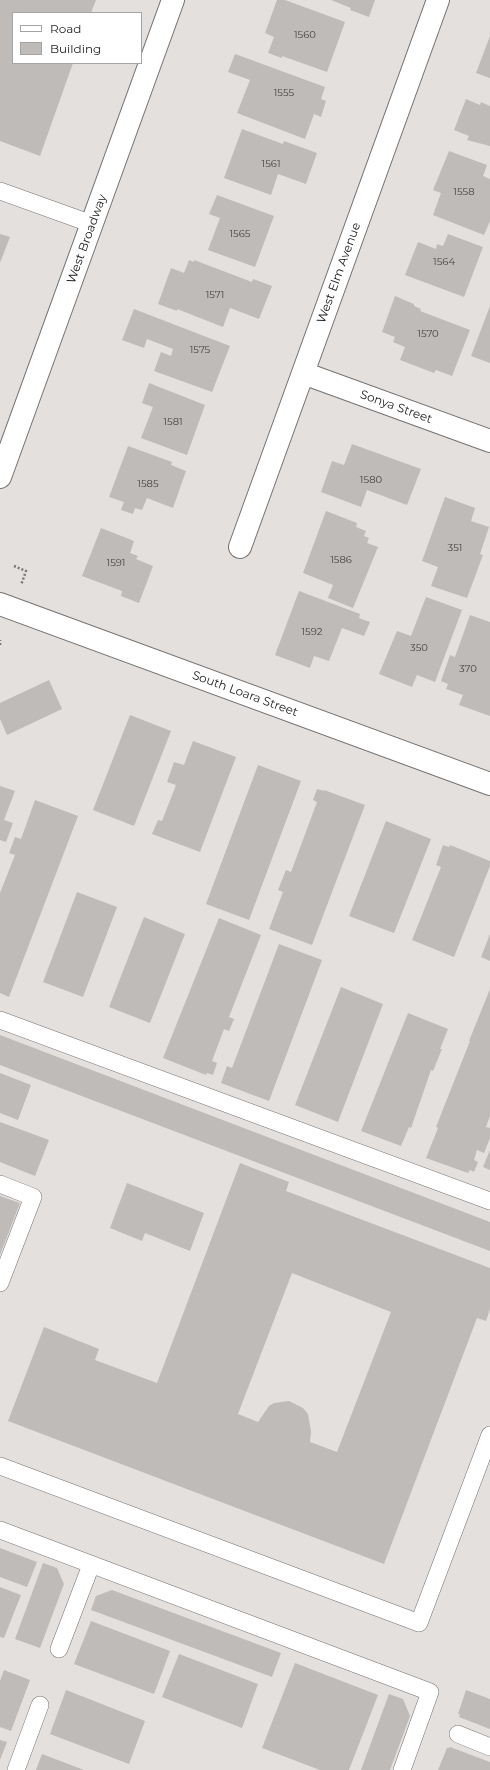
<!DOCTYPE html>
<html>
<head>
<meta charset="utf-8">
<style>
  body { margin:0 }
  #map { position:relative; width:490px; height:1770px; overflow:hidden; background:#e4e0de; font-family:Montserrat,sans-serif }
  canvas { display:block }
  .legend { position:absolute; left:12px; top:12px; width:130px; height:52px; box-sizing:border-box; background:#fff; border:1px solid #a5a4a4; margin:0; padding:5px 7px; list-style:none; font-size:12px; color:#1e1c1c }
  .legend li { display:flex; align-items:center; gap:8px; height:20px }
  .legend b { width:20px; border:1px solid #a5a4a4 }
</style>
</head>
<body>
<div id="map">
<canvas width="490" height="1770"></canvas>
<ul class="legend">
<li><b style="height:5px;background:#fff"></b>Road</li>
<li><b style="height:11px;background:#bebbb9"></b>Building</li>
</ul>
</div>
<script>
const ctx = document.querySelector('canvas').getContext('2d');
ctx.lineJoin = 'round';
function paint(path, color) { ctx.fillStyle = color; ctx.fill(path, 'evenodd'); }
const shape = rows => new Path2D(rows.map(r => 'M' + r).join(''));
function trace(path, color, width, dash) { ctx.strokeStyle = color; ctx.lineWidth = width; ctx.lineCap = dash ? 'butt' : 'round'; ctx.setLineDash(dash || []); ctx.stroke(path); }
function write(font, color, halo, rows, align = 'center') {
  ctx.font = font + ' Montserrat,sans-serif'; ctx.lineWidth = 4; ctx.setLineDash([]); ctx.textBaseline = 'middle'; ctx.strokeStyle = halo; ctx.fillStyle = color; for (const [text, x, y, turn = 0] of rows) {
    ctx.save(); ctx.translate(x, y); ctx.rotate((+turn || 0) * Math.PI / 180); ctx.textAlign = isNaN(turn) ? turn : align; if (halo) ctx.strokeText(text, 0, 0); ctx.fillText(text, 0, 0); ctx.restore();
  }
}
paint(shape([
  [0,0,96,0,91,13,13,13,13,63,73,63,40,156,0,141],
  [277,0,285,0,345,22,327,72,282,56,282,58,268,53,274,37,265,33],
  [331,0,375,0,369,17,350,10,351,8],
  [490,36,490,78,476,73],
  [235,54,325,87,321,99,326,101,321,117,314,114,305,139,237,113,250,80,228,72],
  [466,99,480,105,481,102,490,106,490,146,467,140,469,136,454,130],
  [242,129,283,144,284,141,317,153,306,184,278,174,271,195,224,178],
  [449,151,487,165,483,176,490,179,490,221,484,235,433,215,441,193,433,190],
  [217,195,274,216,255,267,208,250,220,218,209,214],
  [0,234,10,237,0,263],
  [448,234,483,247,464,297,405,275,418,242,436,249,437,244,443,246],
  [189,260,194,262,194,260,252,282,253,279,272,286,259,319,230,308,223,327,177,309,177,311,158,304,171,268,184,273],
  [395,296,414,304,414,306,421,309,420,311,470,330,452,376,436,370,434,373,400,360,405,347,393,342,395,337,382,332],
  [490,306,490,363,471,356],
  [134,309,230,346,212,392,154,371,161,352,171,356,173,349,147,339,144,348,122,340],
  [149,383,205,405,187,455,141,438,153,407,142,403],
  [352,444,421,469,407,505,367,490,361,507,321,492,332,461,344,465],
  [128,446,172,462,171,465,186,471,173,508,147,498,142,510,135,508,133,514,121,510,124,502,109,497],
  [445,497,475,508,471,521,489,527,480,554,483,555,467,598,431,586,438,567,422,561],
  [326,511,357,523,356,527,366,531,364,536,369,538,367,543,378,547,353,608,328,598,333,585,303,573],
  [101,528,134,541,130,553,138,556,136,559,153,566,139,603,121,596,122,591,82,576],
  [299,591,360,614,359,618,370,622,364,636,342,628,329,661,314,656,310,668,275,655],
  [426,597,462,610,435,682,417,675,412,687,379,674,397,631,411,636],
  [470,615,490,622,490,716,459,705,463,695,446,689,448,684,441,681,450,655,455,657],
  [49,680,62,709,7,735,0,719,0,703],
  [130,715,171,731,134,826,93,810],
  [193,741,236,757,200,852,152,834,158,820,162,821,176,785,167,782,174,762,184,765],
  [258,765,301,781,249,920,206,904],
  [0,786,15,791,4,820,13,823,6,842,0,840],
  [317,789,324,791,324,790,365,805,312,945,269,929,283,892,278,890,286,870,291,872,317,802,313,800],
  [35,800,78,816,9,997,0,993,0,893,15,855,9,853,15,837,21,839],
  [386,821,431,839,394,933,349,916],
  [443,845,449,847,450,845,490,861,490,866,454,957,412,940,441,867,436,865],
  [77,892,117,907,83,997,43,982],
  [144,917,185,934,150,1023,109,1007],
  [219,918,261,935,229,1017,234,1019,229,1031,224,1029,212,1061,217,1063,213,1075,207,1073,206,1075,163,1058],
  [490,934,490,961,481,957],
  [279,944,322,960,269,1101,221,1083,227,1066,232,1068],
  [341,987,383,1004,338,1122,295,1105],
  [490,989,490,1116,486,1127,490,1128,490,1138,484,1153,477,1150,474,1160,478,1162,474,1172,470,1170,468,1173,426,1158,438,1128,436,1127,470,1041,469,1041],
  [408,1013,448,1029,440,1049,442,1049,433,1071,431,1070,411,1128,409,1127,401,1146,361,1131],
  [0,1035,490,1222,490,1251,0,1065],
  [0,1073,31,1085,18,1120,0,1113],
  [0,1122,49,1140,35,1176,0,1162],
  [490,1150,490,1170,483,1167],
  [240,1163,289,1182,286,1191,490,1268,490,1309,486,1321,477,1318,384,1564,8,1421,44,1327,99,1349,95,1360,157,1383],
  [292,1273,391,1312,337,1452,310,1442,311,1431,308,1414,303,1408,289,1401,274,1403,269,1406,258,1422,238,1414],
  [127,1183,204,1213,190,1251,145,1233,142,1241,110,1228],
  [0,1196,20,1203,0,1255],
  [0,1548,37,1562,27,1587,0,1577],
  [43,1563,57,1568,64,1584,40,1648,15,1639],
  [0,1587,21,1595,4,1638,0,1637],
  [112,1590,281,1653,272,1677,91,1610,96,1596],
  [91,1621,170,1651,154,1694,74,1664],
  [179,1654,258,1684,242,1728,162,1697],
  [295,1663,378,1695,349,1770,320,1770,262,1748],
  [4,1670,30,1680,11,1731,0,1727,0,1681],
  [66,1690,145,1721,129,1764,50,1734],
  [466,1690,490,1699,490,1729,459,1717,460,1714,458,1714],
  [389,1694,403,1699,410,1716,390,1770,361,1770],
  [0,1740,7,1742,0,1760],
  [450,1747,490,1762,490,1770,438,1770,447,1748,449,1748],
  [42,1754,84,1770,36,1770]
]), '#bebbb9');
const service = shape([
  [0,191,92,224],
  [0,1020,490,1201],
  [0,1184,33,1197,0,1283],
  [0,1466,419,1623,490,1435],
  [0,1530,430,1692,402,1770],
  [59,1649,91,1565],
  [458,1734,490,1747],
  [16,1770,40,1705]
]);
const minor = shape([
  [303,373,490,441],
  [240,547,438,0]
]);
const tertiary = shape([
  [0,604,490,784]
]);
const secondary = shape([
  [0,477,173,0]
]);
trace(service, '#757270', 18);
trace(minor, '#757270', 24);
trace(tertiary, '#757270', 24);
trace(secondary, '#757270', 24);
trace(shape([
  [14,566,26,571,21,585],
  [0,645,0,640]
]), '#787675', 2.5, [2, 2]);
trace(service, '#fff', 17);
trace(minor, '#fff', 22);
trace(tertiary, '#fff', 22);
trace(secondary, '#fff', 22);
write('10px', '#464443', null, [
  ["1560",305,35],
  ["1555",284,93],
  ["1561",271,164],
  ["1558",464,192],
  ["1565",240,234],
  ["1564",444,262],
  ["1571",215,295],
  ["1570",428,334],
  ["1575",200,350],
  ["1581",173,422],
  ["1580",371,480],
  ["1585",148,484],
  ["351",455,548],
  ["1586",341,560],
  ["1591",116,563],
  ["1592",312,632],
  ["350",419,648],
  ["370",468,669]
]);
write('12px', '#1e1c1c', '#fff', [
  ["West Broadway",87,239,-70],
  ["West Elm Avenue",339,273,-70],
  ["Sonya Street",396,407,20],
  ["South Loara Street",245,694,20]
]);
</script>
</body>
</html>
